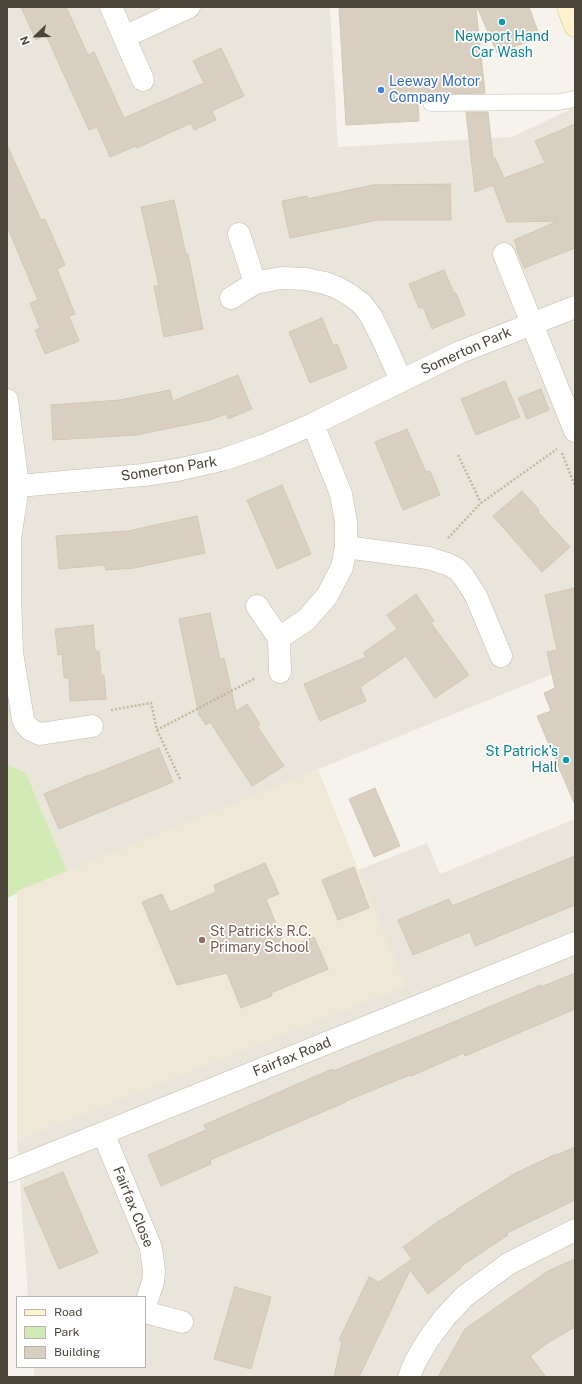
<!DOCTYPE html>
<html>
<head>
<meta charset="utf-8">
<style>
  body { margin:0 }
  #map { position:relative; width:582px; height:1384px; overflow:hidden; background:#f6f3ec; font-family:"Public Sans",sans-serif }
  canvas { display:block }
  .frame { position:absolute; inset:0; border:8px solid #4b4439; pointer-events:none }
  .legend { position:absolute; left:16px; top:1296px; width:130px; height:72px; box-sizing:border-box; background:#fff; border:1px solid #b7b4b0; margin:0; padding:5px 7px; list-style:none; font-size:12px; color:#4b4439 }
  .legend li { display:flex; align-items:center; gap:8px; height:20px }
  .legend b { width:20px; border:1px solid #b7b4b0 }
  .north { position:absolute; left:16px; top:16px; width:40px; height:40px; -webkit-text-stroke:3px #fff; paint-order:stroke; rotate:247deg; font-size:11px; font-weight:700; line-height:16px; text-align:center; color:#4b4439 }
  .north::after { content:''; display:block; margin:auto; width:14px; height:18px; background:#4b4439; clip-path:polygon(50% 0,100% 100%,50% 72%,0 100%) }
</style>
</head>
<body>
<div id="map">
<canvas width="582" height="1384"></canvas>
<div class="frame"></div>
<ul class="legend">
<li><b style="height:5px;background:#fff3cd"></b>Road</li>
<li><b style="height:11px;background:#d2eab5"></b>Park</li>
<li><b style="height:11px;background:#d8cfc1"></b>Building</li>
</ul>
<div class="north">N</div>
</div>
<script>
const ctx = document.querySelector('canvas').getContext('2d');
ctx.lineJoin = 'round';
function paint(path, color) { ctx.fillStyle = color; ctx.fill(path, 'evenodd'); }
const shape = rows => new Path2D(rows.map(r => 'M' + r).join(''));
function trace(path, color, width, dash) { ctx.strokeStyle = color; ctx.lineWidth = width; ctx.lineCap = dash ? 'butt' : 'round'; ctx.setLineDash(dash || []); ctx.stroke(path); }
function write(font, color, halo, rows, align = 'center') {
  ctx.font = font + ' "Public Sans",sans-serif'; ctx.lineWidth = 3.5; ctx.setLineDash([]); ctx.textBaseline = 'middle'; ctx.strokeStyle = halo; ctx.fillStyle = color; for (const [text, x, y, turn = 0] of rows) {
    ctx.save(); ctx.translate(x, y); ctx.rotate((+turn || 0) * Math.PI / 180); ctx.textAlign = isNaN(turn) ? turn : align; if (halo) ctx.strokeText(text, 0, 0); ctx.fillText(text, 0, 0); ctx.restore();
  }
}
paint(shape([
  [10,7,330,7,338,147,512,137,575,107,575,665,67,871,26,773,7,764,7,9],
  [575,819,575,1377,34,1377,34,1367,145,1367,145,1297,28,1297,17,1140,405,986,358,870,427,843,440,874]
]), '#eae5da');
paint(shape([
  [318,769,405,986,17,1140,17,891]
]), '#efe8d6');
paint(shape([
  [7,764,26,773,67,871,17,891,17,893,7,898]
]), '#d2eab5');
const building = shape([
  [21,7,66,7,88,55,94,52,124,118,204,83,193,61,221,48,244,96,212,111,216,120,194,130,191,123,137,148,136,146,110,157,97,127,89,130,46,35,36,40,21,7],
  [339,7,476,7,485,93,431,94,427,95,422,101,418,101,419,121,346,125,339,7],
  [477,7,529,7,540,37,497,53,477,7],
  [466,112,488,112,493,159,495,158,504,178,545,163,535,141,575,124,575,248,524,268,516,248,517,247,514,240,558,221,507,222,493,185,475,192,466,112],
  [7,145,41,220,45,219,65,265,57,269,75,314,69,316,79,341,45,354,35,330,40,328,30,303,38,300,7,226,7,145],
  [450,184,451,220,378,220,290,238,282,201,307,196,307,199,373,185,450,184],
  [174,200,186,255,188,254,203,329,164,337,154,286,159,286,141,207,174,200],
  [444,270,454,293,456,293,465,315,432,329,423,307,419,308,409,284,444,270],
  [322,318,333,345,337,344,347,368,310,383,289,332,322,318],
  [238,375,252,409,228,419,226,414,210,420,136,435,53,440,51,405,120,400,170,390,173,401,238,375],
  [505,381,520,417,476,435,461,399,505,381],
  [541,389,549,410,527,419,518,398,541,389],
  [407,429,426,472,430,471,440,495,403,510,375,442,407,429],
  [282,485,311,554,277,569,247,500,282,485],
  [522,491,539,510,538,512,570,547,542,572,493,516,522,491],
  [197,516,205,553,134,568,106,570,105,565,59,569,56,536,128,531,197,516],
  [575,588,575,805,537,716,551,711,544,693,555,688,547,652,557,650,545,595,575,588],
  [416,594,434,621,431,623,469,675,435,698,406,656,360,687,366,701,320,721,304,684,366,657,363,653,397,629,387,615,416,594],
  [210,613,220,659,224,658,236,711,247,704,260,724,257,726,284,766,252,786,210,722,206,725,199,715,179,619,210,613],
  [93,625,95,651,99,651,101,675,104,675,106,699,70,701,69,678,64,678,62,654,58,655,55,629,93,625],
  [159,748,173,782,59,829,44,794,89,775,89,776,159,748],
  [375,788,400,846,374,857,349,799,375,788],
  [575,856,575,905,475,946,470,932,413,955,398,920,449,899,452,906,575,856],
  [265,863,279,894,266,899,286,949,314,937,328,969,271,993,272,996,241,1008,227,973,177,985,142,902,162,894,170,912,216,892,214,885,265,863],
  [354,867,369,908,338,920,322,880,354,867],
  [575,973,575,1009,465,1056,464,1053,411,1076,410,1075,346,1101,346,1102,210,1160,211,1164,161,1186,148,1155,206,1130,204,1125,332,1069,333,1071,444,1026,541,985,541,987,575,973],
  [575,1147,575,1200,507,1233,508,1235,460,1267,461,1268,428,1294,410,1270,359,1377,334,1377,342,1341,339,1340,369,1277,379,1282,412,1259,403,1247,439,1221,456,1211,456,1210,514,1174,556,1154,557,1155,575,1147],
  [63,1172,98,1253,59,1269,24,1188,63,1172],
  [575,1259,575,1327,549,1342,530,1356,546,1377,438,1377,465,1329,548,1271,575,1259],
  [235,1287,271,1297,251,1369,214,1359,235,1287]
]);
paint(building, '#d8cfc1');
trace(building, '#d3c7b4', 1);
const lane = shape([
  [431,103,559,102,575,99]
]);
const street = shape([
  [111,7,143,80],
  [124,37,189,7],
  [239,234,255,283],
  [504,254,575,431],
  [231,298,255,283,281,278,306,279,325,283,338,288,350,295,362,304,371,316,383,340,401,380],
  [7,400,18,486,10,539,10,597,12,653,23,719,25,724,31,730,40,734,92,726],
  [18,486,143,475,177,470,225,459,262,446,313,424,458,353,575,307],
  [346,547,428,558,447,564,457,569,464,577,476,596,501,656],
  [257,606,279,638],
  [280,672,279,638,306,620,327,596,342,567,346,547,346,522,341,494,313,424],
  [103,1133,151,1248,154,1271,153,1282,145,1306],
  [9,1171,575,943],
  [145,1312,182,1322],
  [409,1377,415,1362,428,1340,445,1317,465,1296,508,1264,575,1230]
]);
const secondary = shape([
  [568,7,575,26]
]);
trace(lane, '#c2bbae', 17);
trace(street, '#c2bbae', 23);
trace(secondary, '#d6c79b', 23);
trace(shape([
  [562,453,575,486],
  [458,455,481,503],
  [448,538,481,503,557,449],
  [111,710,151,703,157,730,256,678],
  [157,730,180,779]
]), '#c4b79f', 2.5, [2, 2]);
trace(lane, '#fff', 16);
trace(street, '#fff', 22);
trace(secondary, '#fff3cd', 22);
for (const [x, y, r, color] of [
  [502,22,4,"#0f9aa8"],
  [381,90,4,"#3f7fe0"],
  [566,760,4,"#0f9aa8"],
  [202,940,4,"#8d6e63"]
]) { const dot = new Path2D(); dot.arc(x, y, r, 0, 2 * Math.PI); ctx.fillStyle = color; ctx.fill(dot); trace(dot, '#fff', 1.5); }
write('14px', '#0d838f', '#fff', [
  ["Newport Hand",502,37],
  ["Car Wash",502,53],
  ["St Patrick's",558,752,"right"],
  ["Hall",558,768,"right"]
]);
write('14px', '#366cbe', '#fff', [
  ["Leeway Motor",389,82],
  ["Company",389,98]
], 'left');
write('14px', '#4b4439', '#fff', [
  ["Somerton Park",466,351,-24],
  ["Somerton Park",169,469,-9],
  ["Fairfax Road",292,1057,-22],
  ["Fairfax Close",133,1207,68]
]);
write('14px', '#785e54', '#fff', [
  ["St Patrick's R.C.",210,932],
  ["Primary School",210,948]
], 'left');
</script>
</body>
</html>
